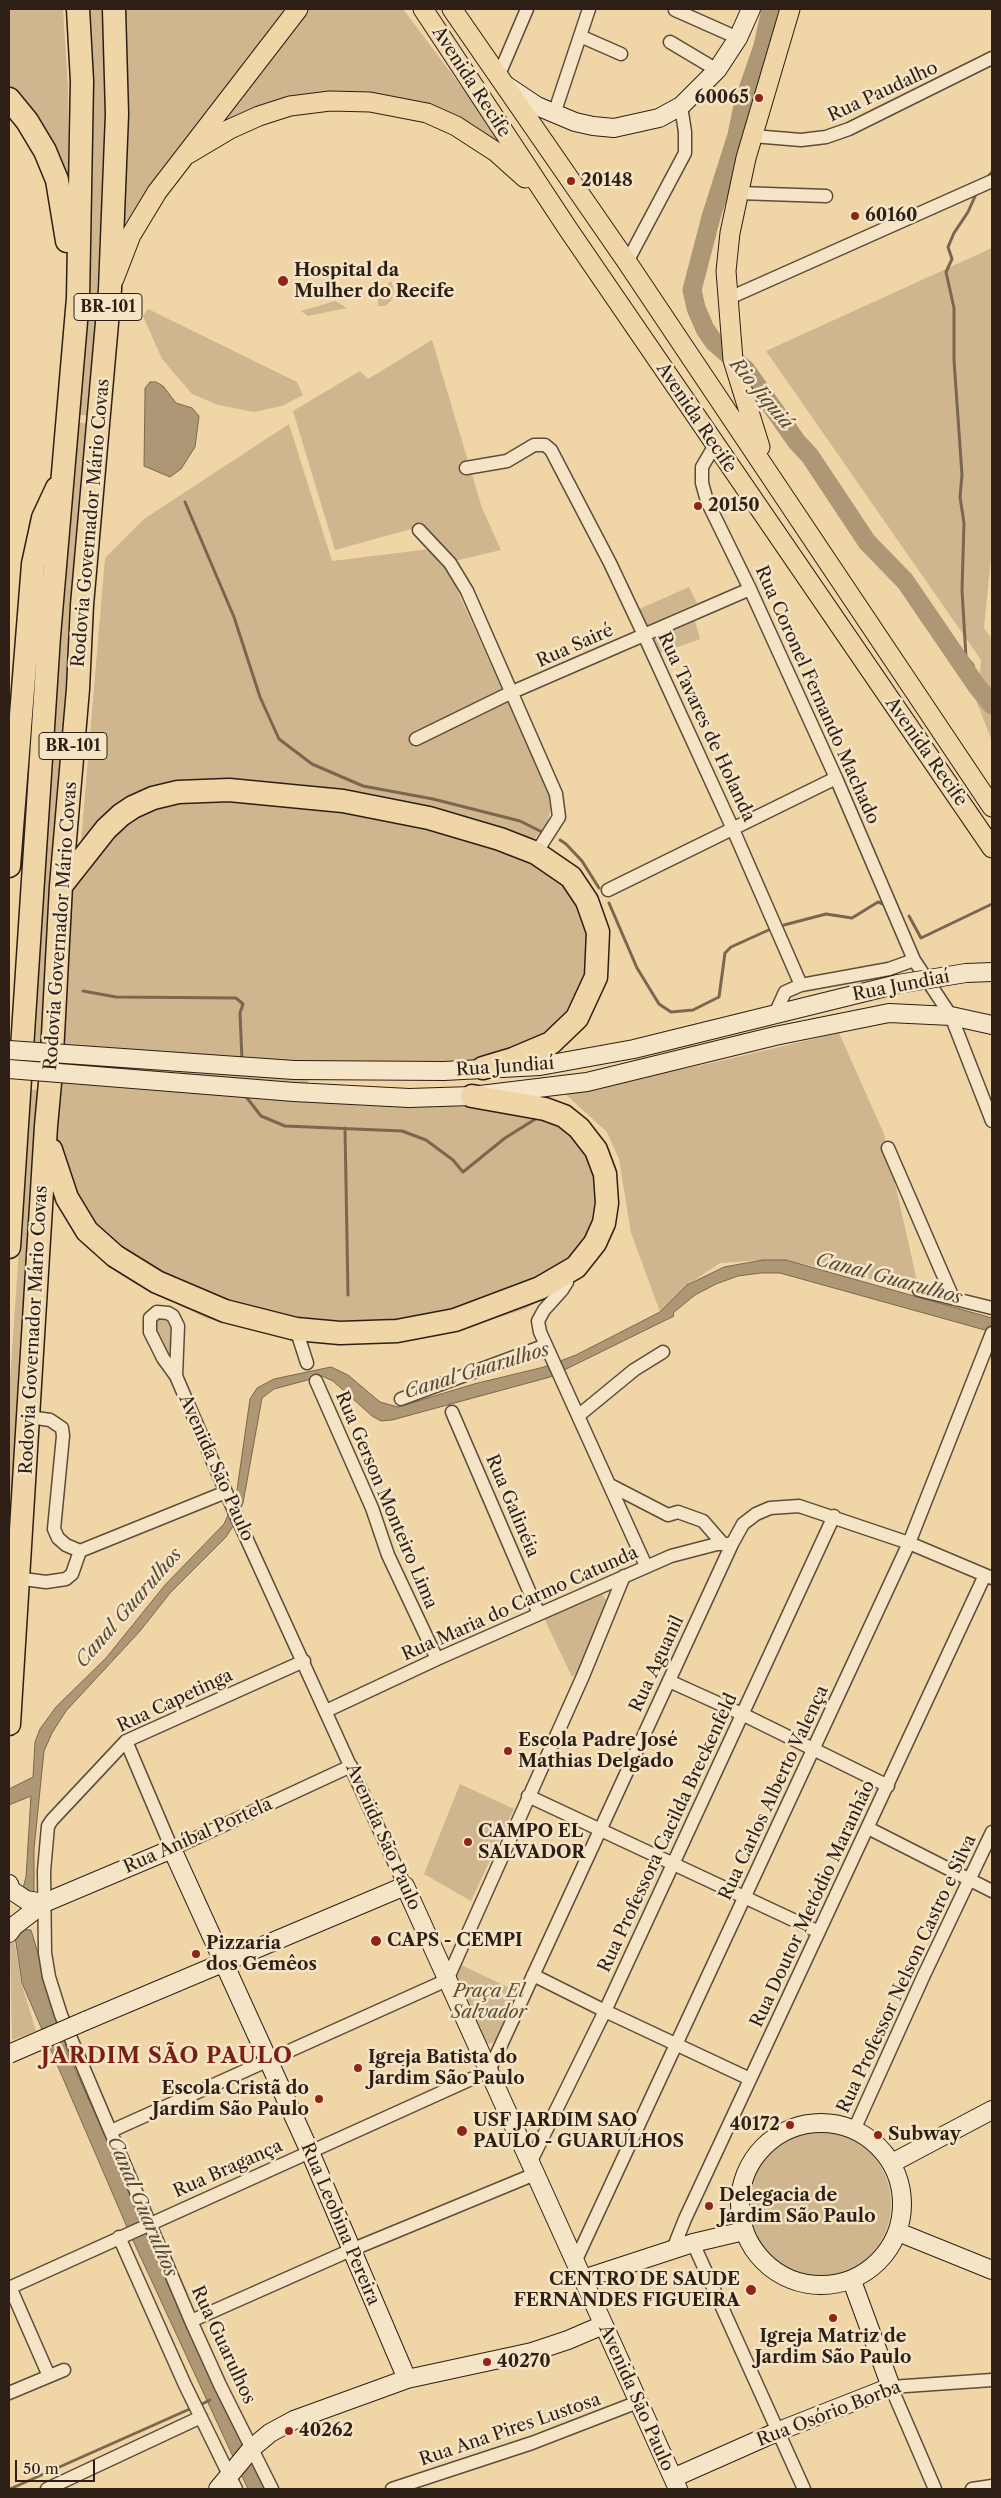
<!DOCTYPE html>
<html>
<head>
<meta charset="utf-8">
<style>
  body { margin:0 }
  #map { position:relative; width:1001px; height:2498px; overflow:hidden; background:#f0d5a7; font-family:"Libre Caslon Text",serif }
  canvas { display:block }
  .frame { position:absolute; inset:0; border:10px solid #2d1f15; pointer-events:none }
  .scale { position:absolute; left:15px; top:2460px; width:80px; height:22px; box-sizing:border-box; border:2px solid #2d1f15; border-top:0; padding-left:6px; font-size:15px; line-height:18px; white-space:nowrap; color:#2d1f15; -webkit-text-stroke:4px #f5e4c6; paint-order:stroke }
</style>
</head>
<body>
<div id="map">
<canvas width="1001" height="2498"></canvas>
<div class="frame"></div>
<div class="scale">50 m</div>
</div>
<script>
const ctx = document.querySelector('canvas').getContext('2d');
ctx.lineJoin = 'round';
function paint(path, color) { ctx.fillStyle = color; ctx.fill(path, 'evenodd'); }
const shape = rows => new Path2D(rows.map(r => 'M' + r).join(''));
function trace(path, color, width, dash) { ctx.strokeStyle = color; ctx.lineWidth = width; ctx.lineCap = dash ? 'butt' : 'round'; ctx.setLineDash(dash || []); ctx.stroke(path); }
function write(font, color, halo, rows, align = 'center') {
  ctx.font = font + ' "Libre Caslon Text",serif'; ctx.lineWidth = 5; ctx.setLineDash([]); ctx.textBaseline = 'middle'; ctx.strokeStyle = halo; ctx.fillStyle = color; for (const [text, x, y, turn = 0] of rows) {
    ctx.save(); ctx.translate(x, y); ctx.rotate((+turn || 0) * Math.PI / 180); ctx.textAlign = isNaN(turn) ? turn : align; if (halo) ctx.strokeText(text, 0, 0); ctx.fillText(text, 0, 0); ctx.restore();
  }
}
paint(shape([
  [9,9,63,9,68,87,69,205,9,93],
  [79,9,104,9,107,80,91,416,72,414],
  [112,9,403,9,508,149,449,114,280,102,159,175,123,227],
  [992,248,992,548,984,628,992,639,992,741,977,703,981,660,766,351],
  [391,281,394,290,391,301,385,306,378,306,378,294],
  [335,301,347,308,308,316,301,311],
  [148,309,297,382,303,395,282,406,254,412,218,405,192,394,162,359,143,316],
  [432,340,482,508,501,550,454,561,422,526,335,550,293,411,360,371,368,379],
  [74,422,94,424,47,1047,30,1046],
  [289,424,332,561,438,548,552,800,547,825,532,841,176,785,80,853,105,558,144,519],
  [689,587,697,603,643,627,637,610],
  [695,621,700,639,658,654,651,641],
  [153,798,311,798,554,863,598,944,577,1018,513,1059,315,1072,303,1089,509,1093,563,1103,572,1126,595,1154,600,1200,581,1279,525,1309,450,1333,394,1342,292,1341,206,1318,134,1283,103,1260,81,1238,56,1200,44,1169,61,886],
  [839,1033,884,1134,919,1290,786,1260,763,1260,720,1263,687,1285,660,1312,631,1233,619,1159,607,1132,563,1092,707,1064],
  [43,1089,9,1628,9,1394,30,1090],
  [157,1318,168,1318,172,1327,169,1354,155,1328],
  [601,1593,606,1600,606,1606,576,1674,572,1677,543,1616],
  [460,1784,514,1809,471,1901,424,1874],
  [13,1932,21,1982,36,2031,12,2040,10,1940],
  [455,1962,518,1992,494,2042,488,2044,484,2041,452,1970],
  '745 2204a73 73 0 1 1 146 0a73 73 0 1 1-146 0Z'
]), '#cfb68e');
const water = shape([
  [150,382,156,382,163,386,176,403,192,408,199,416,195,447,181,469,170,477,144,466,145,396,145,388,150,382],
  [763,1260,786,1260,992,1318,992,1332,780,1273,761,1273,738,1276,716,1284,695,1295,673,1313,674,1316,550,1377,392,1420,381,1421,372,1416,333,1381,322,1376,274,1389,262,1398,243,1503,233,1526,226,1537,170,1593,140,1631,66,1711,52,1733,44,1751,34,1849,34,1892,22,1892,26,1877,31,1796,9,1805,9,1789,33,1777,35,1742,40,1729,56,1707,106,1658,165,1585,224,1524,236,1497,250,1399,257,1388,274,1379,331,1367,348,1375,380,1402,398,1407,474,1384,544,1367,576,1355,660,1312,687,1285,724,1267,763,1260],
  [14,1929,31,1930,69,2056,265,2489,248,2489,130,2234,22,1983,14,1929]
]);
paint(water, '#ae9775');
trace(water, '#7a674f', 1);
trace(shape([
  [986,179,992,172],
  [185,502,234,617,260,697,279,739,312,764,363,786,433,799,520,821,544,833],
  [976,685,973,665,966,657,962,590,964,523,960,497,962,475,954,360,954,308,946,272,952,259,948,247,954,233,968,212,977,192],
  [560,840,566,844,582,861,599,888],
  [609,903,637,968,659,1004,671,1012,693,1010,719,997,725,953,731,947,773,928],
  [909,916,921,938,992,904],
  [784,925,826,914,852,918,878,902,883,904],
  [83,991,116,997,236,998,243,1004,240,1013,242,1060],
  [244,1094,261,1116,285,1126,402,1131,426,1140,453,1160,463,1172,505,1138,537,1118],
  [345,1128,348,1295],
  [198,2406,210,2400],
  [10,2489,192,2408]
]), '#7a674f', 3);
trace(shape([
  [771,9,763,46,744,101,737,135,711,217,692,290,696,308,705,329,714,342,746,370,797,442,810,456,867,542,905,581,976,685,992,705]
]), '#ae9775', 19);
const street = shape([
  [675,10,738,38],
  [580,36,621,54],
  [670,42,717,70],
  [498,77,527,9],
  [554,114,589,9],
  [753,136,801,140,826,137,849,129,992,58],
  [739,193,826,196],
  [627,262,685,153,685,132,681,106],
  [727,299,992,181],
  [715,445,702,467,702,483,707,501,750,589,836,778,914,960,951,1016,992,1121],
  [466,468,507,461,534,445,545,445,551,450,610,563,644,635,732,827,801,985,785,992,775,1014],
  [419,530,450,563,467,591,556,794,559,817,536,853],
  [416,739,510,693,750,589],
  [608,890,836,778],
  [801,985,889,969,914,960],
  [888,1148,953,1298],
  [568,1273,567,1282,562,1290,544,1310,538,1321,540,1332,646,1566],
  [919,1290,992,1308],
  [296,1329,307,1363],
  [176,1376,178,1326,173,1316,168,1313,157,1312,150,1318,150,1332,163,1358,176,1376,238,1520,405,1886],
  [316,1381,372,1508,388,1555,437,1659],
  [401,1399,546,1345],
  [452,1412,539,1614],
  [578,1416,634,1370,663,1352],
  [29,1417,50,1420,62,1428,63,1436,54,1529,58,1538,66,1545,80,1551],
  [610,1485,668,1515,678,1512,703,1521,723,1544],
  [16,1578,46,1582,66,1579,72,1574,80,1551,226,1492],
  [669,1681,742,1714,888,1786],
  [326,1711,437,1659,671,1556,717,1544,732,1544],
  [126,1741,172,1849,351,1766],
  [528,1796,819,1932],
  [868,1828,992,1891],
  [533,1975,605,2011,750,2079],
  [854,2130,924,1975,992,1832],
  [111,2131,447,1980,583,1676,624,1576],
  [530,2163,605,2011,834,1516],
  [119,2237,185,2385,236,2489],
  [693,2243,804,2489],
  [673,2249,685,2219,985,1575],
  [575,2262,909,1543,992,1333],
  [10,2287,49,2376],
  [9,2288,489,2071,732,1544,743,1524,756,1514,770,1508,799,1506,909,1543,992,1578],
  [191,2321,351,2250,535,2174],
  [9,2393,64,2370],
  [47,2489,201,2417],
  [272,2489,220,2385,191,2321,61,2015,49,1977,45,1953,44,1871,48,1826,52,1820,126,1741,304,1661],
  [392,2489,532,2443,638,2402],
  [935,2489,891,2387,992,2380],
  [972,2489,992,2486]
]);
const secondary = shape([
  [507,86,537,106,575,122,593,126,614,128,659,118,681,106,717,70,738,38,751,9],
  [294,1070,444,1071,540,1066,634,1049,898,984],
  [294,1092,409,1098,472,1096,587,1082,775,1036,889,1013,951,1016,992,1025],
  [9,1884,11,1890,26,1900,44,1903],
  [9,1933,14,1926,44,1903,172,1849,310,2152,407,2379],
  [85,2021,405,1886,678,2489],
  '740 2204a81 81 0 1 1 162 0a81 81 0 1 1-162 0Z',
  [892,2163,992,2110],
  [898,2232,992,2270],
  [583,2279,693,2243,744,2231],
  [673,2478,779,2431,891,2387,852,2281],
  [218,2489,252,2448,270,2433,294,2420,407,2379,532,2352,568,2340,603,2325]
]);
const primary = shape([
  [423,9,568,229,992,848],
  [452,9,627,262,992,807],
  [188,154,230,129,259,116,290,106,330,101,370,102,427,113,456,126,496,152,525,178],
  [114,279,131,235,157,192,298,9],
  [760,447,733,360,726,271,730,233,746,158,790,9]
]);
const highway = shape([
  [9,99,27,121,45,151,57,180,67,241],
  [9,866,33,564,43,518,57,488],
  [61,886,106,829,121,815,133,807,153,798,178,792,229,790,343,801,429,818,500,839,536,853,571,877,587,901,598,932,596,977,577,1018,551,1043,513,1059,483,1068],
  [51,1150,67,1198,87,1231,115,1256,157,1282,225,1311,296,1329,340,1333,397,1331,455,1320,540,1288,576,1267,595,1243,604,1223,607,1203,605,1174,596,1150,579,1128,564,1116,545,1109,472,1096],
  [9,1247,49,636,78,298,82,81,78,9],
  [9,1724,46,1126,51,1072,61,886,78,689,82,605,110,289,117,114,114,9]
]);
trace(street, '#5e4c3a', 15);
trace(secondary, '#2d1f15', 20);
trace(primary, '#2d1f15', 21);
trace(highway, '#2d1f15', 25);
trace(street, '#f5e4c6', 12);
trace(secondary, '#f5e4c6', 18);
trace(primary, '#f0d5a7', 19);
trace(highway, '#f0d5a7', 22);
const secondaryBridge = shape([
  [898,984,966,973,992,972],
  [9,1050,294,1070],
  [9,1069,294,1092],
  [9,2054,85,2021]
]);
trace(secondaryBridge, '#2d1f15', 20, []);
trace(secondaryBridge, '#f5e4c6', 18);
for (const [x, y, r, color] of [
  [759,98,5,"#8f2418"],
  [571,181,5,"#8f2418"],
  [855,216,5,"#8f2418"],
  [283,281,6,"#8f2418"],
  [698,506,5,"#8f2418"],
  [508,1751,5,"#8f2418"],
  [468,1842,5,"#8f2418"],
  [376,1941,6,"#8f2418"],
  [196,1954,5,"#8f2418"],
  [358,2068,5,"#8f2418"],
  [319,2099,5,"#8f2418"],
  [790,2125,5,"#8f2418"],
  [462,2131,6,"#8f2418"],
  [878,2135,5,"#8f2418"],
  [709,2206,5,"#8f2418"],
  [751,2290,6,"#8f2418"],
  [833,2318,5,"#8f2418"],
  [487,2362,5,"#8f2418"],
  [289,2431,5,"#8f2418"]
]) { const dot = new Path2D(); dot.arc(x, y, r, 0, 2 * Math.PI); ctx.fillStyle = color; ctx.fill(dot); trace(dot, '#f5e4c6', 2); }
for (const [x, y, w] of [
  [108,307,68],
  [73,746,68]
]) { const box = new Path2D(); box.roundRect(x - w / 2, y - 13.5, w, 27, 4); ctx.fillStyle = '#f5e4c6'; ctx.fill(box); trace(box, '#2d1f15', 1); }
write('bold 16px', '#2d1f15', null, [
  ["BR-101",108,307],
  ["BR-101",73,746]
]);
write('18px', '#2d1f15', '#f5e4c6', [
  ["Avenida Recife",471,82,57],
  ["Rua Paudalho",883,92,-25],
  ["Avenida Recife",696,418,56],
  ["Rodovia Governador Mário Covas",91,523,-85],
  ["Rua Sairé",575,646,-24],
  ["Rua Coronel Fernando Machado",817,695,66],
  ["Rua Tavares de Holanda",706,727,65],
  ["Avenida Recife",926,752,55],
  ["Rodovia Governador Mário Covas",61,926,-86],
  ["Rua Jundiaí",901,986,-11],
  ["Rua Jundiaí",505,1067,-4],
  ["Rodovia Governador Mário Covas",34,1330,-87],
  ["Avenida São Paulo",216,1468,66],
  ["Rua Gerson Monteiro Lima",386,1500,67],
  ["Rua Galinéia",512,1506,67],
  ["Rua Maria do Carmo Catunda",520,1604,-24],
  ["Rua Aguanil",657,1664,-65],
  ["Rua Capetinga",175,1701,-25],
  ["Rua Carlos Alberto Valença",774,1793,-65],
  ["Rua Professora Cacilda Breckenfeld",668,1833,-65],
  ["Rua Aníbal Portela",198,1836,-24],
  ["Avenida São Paulo",383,1837,66],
  ["Rua Doutor Metódio Maranhão",813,1904,-65],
  ["Rua Professor Nelson Castro e Silva",907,1974,-65],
  ["Rua Bragança",228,2169,-24],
  ["Rua Leobina Pereira",340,2224,67],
  ["Rua Guarulhos",223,2345,65],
  ["Avenida São Paulo",636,2398,66],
  ["Rua Osório Borba",829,2414,-21],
  ["Rua Ana Pires Lustosa",510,2430,-19]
]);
write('bold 18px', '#2d1f15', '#f5e4c6', [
  ["60065",749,98,"right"],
  ["20148",581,181],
  ["60160",865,216],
  ["Hospital da",294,271],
  ["Mulher do Recife",294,292],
  ["20150",708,506],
  ["Escola Padre José",518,1741],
  ["Mathias Delgado",518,1762],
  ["CAMPO EL",478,1832],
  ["SALVADOR",478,1853],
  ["CAPS - CEMPI",387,1941],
  ["Pizzaria",206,1944],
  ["dos Gemêos",206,1965],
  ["Igreja Batista do",368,2058],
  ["Jardim São Paulo",368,2079],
  ["Escola Cristã do",309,2089,"right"],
  ["Jardim São Paulo",309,2110,"right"],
  ["USF JARDIM SAO",473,2121],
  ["PAULO - GUARULHOS",473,2142],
  ["40172",780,2125,"right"],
  ["Subway",888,2135],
  ["Delegacia de",719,2196],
  ["Jardim São Paulo",719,2217],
  ["CENTRO DE SAUDE",740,2280,"right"],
  ["FERNANDES FIGUEIRA",740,2301,"right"],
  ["Igreja Matriz de",833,2337,"center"],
  ["Jardim São Paulo",833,2358,"center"],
  ["40270",497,2362],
  ["40262",299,2431]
], 'left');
write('italic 18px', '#5e4c39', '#f5e4c6', [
  ["Praça El",489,1992],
  ["Salvador",489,2013]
]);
write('italic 19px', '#5a4937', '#f5e4c6', [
  ["Rio Jiquiá",761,394,50],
  ["Canal Guarulhos",889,1279,15],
  ["Canal Guarulhos",477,1371,-17],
  ["Canal Guarulhos",129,1608,-49],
  ["Canal Guarulhos",142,2207,67]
]);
ctx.letterSpacing = '1px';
write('bold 22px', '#7a1f14', '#f5e4c6', [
  ["JARDIM SÃO PAULO",167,2057]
]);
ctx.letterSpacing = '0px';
</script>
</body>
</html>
